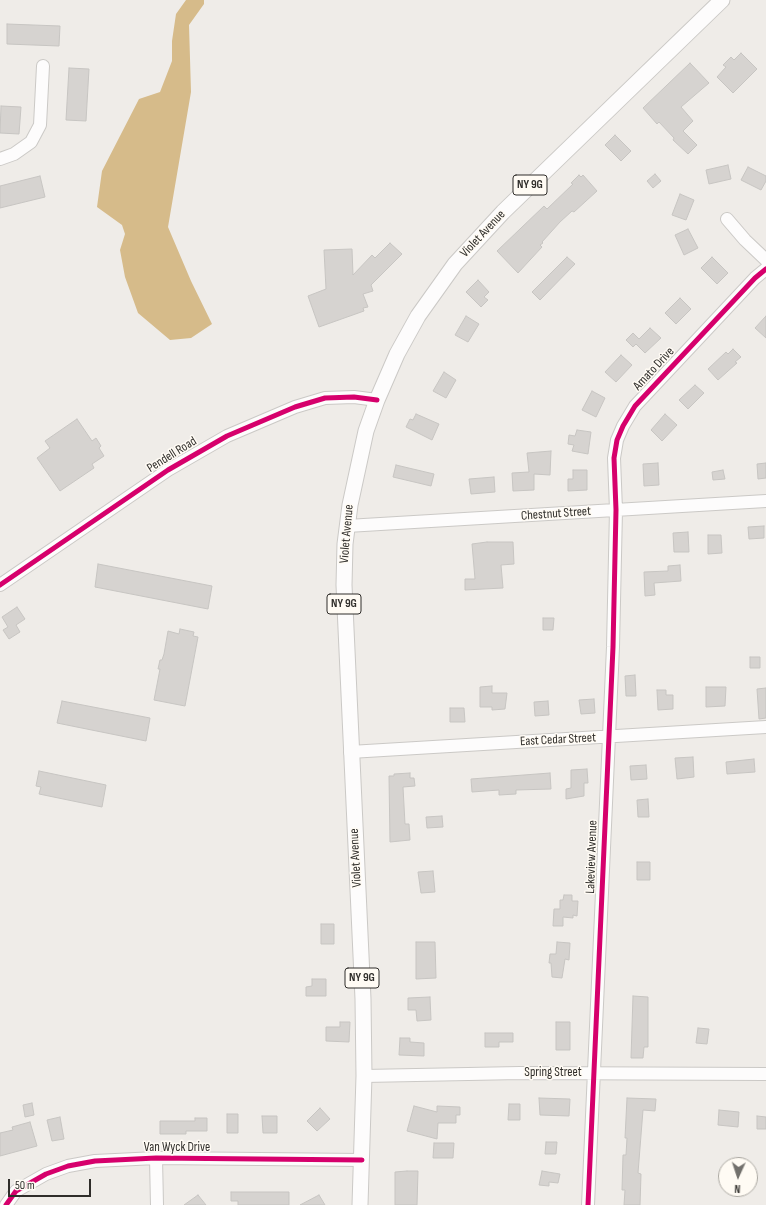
<!DOCTYPE html>
<html>
<head>
<meta charset="utf-8">
<style>
  body { margin:0 }
  #map { position:relative; width:766px; height:1205px; overflow:hidden; background:#efece8; font-family:"Sofia Sans Condensed",sans-serif }
  canvas { display:block }
  .north { position:absolute; left:718px; top:1157px; width:40px; height:40px; box-sizing:border-box; background:#fffbf4; border:1px solid #aca9a3; border-radius:50%; rotate:183deg; font-size:11px; font-weight:700; line-height:16px; text-align:center; color:#2f2d2a }
  .north::after { content:''; display:block; margin:auto; width:14px; height:18px; background:#72706c; clip-path:polygon(50% 0,100% 100%,50% 72%,0 100%) }
  .scale { position:absolute; left:8px; top:1179px; width:83px; height:18px; box-sizing:border-box; border:2px solid #2f2d2a; border-top:0; padding-left:5px; font-size:12px; line-height:14px; white-space:nowrap; color:#2f2d2a; -webkit-text-stroke:3px #fffbf4; paint-order:stroke }
</style>
</head>
<body>
<div id="map">
<canvas width="766" height="1205"></canvas>
<div class="north">N</div>
<div class="scale">50 m</div>
</div>
<script>
const ctx = document.querySelector('canvas').getContext('2d');
ctx.lineJoin = 'round';
function paint(path, color) { ctx.fillStyle = color; ctx.fill(path, 'evenodd'); }
const shape = rows => new Path2D(rows.map(r => 'M' + r).join(''));
function trace(path, color, width, dash) { ctx.strokeStyle = color; ctx.lineWidth = width; ctx.lineCap = dash ? 'butt' : 'round'; ctx.setLineDash(dash || []); ctx.stroke(path); }
function write(font, color, halo, rows, align = 'center') {
  ctx.font = font + ' "Sofia Sans Condensed",sans-serif'; ctx.lineWidth = 3; ctx.setLineDash([]); ctx.textBaseline = 'middle'; ctx.strokeStyle = halo; ctx.fillStyle = color; for (const [text, x, y, turn = 0] of rows) {
    ctx.save(); ctx.translate(x, y); ctx.rotate((+turn || 0) * Math.PI / 180); ctx.textAlign = isNaN(turn) ? turn : align; if (halo) ctx.strokeText(text, 0, 0); ctx.fillText(text, 0, 0); ctx.restore();
  }
}
paint(shape([
  [186,0,204,0,204,4,189,25,191,92,168,227,191,281,212,324,191,338,170,340,138,313,125,277,120,250,125,234,122,225,97,207,102,171,139,99,160,92,172,61,172,41,176,14]
]), '#d6bb8a');
const building = shape([
  [7,24,60,26,59,46,7,44,7,24],
  [741,53,757,69,733,93,717,77,726,67,723,65,731,57,734,60,741,53],
  [690,63,709,83,681,107,693,121,683,131,697,145,688,154,673,140,674,138,659,122,657,124,643,108,690,63],
  [69,68,89,69,86,121,66,120,69,68],
  [1,106,21,107,19,134,0,133,1,106],
  [615,135,631,151,621,161,605,145,615,135],
  [728,165,731,179,709,184,706,170,728,165],
  [748,167,766,176,766,181,761,190,741,180,748,167],
  [655,174,661,181,653,188,647,181,655,174],
  [579,175,581,177,583,175,597,191,574,212,572,211,560,222,542,242,543,243,540,245,542,247,518,273,497,251,544,206,547,209,573,184,571,183,579,175],
  [40,176,45,197,0,208,0,186,40,176],
  [680,194,694,200,686,220,672,215,680,194],
  [688,229,698,248,684,255,675,235,688,229],
  [390,243,402,254,371,285,373,291,363,294,368,307,363,308,364,311,319,327,308,296,326,289,324,250,352,249,353,275,372,255,375,258,390,243],
  [567,257,575,264,540,300,532,292,567,257],
  [712,257,728,273,717,284,701,268,712,257],
  [478,280,489,292,484,297,488,300,481,307,466,292,478,280],
  [680,298,691,309,676,324,665,313,680,298],
  [466,316,479,324,468,342,455,335,466,316],
  [766,316,766,338,755,328,766,316],
  [650,328,661,338,645,353,636,344,633,347,626,340,633,333,639,339,650,328],
  [733,349,741,357,735,362,737,363,718,380,708,369,726,352,728,354,733,349],
  [621,355,632,365,616,382,605,372,621,355],
  [444,372,456,380,446,398,433,391,444,372],
  [695,385,704,393,688,409,679,400,695,385],
  [592,391,605,398,596,417,582,410,592,391],
  [416,414,439,424,432,440,406,427,410,419,413,420,416,414],
  [665,414,677,425,662,441,651,430,665,414],
  [77,419,92,441,96,438,101,446,99,448,104,456,92,464,94,468,60,491,37,458,50,448,45,441,77,419],
  [577,430,591,432,588,454,572,451,574,445,568,444,569,435,575,436,577,430],
  [551,451,550,475,534,474,534,490,513,491,512,473,529,472,527,453,551,451],
  [658,463,659,485,644,486,643,464,658,463],
  [766,463,766,478,758,479,757,464,766,463],
  [396,465,434,474,431,486,393,477,396,465],
  [573,470,587,470,587,490,568,491,568,479,573,479,573,470],
  [723,470,725,479,713,480,712,472,723,470],
  [494,477,495,492,471,494,469,479,494,477],
  [764,526,764,538,749,539,748,527,764,526],
  [688,532,689,552,674,552,673,533,688,532],
  [708,535,721,535,722,553,708,554,708,535],
  [487,542,513,542,514,564,501,565,503,588,465,590,465,579,475,579,472,544,487,542],
  [98,564,212,586,208,609,95,587,98,564],
  [680,565,681,581,654,583,655,595,645,596,644,572,668,571,668,566,680,565],
  [17,607,25,619,16,625,20,632,9,639,3,630,8,627,2,617,17,607],
  [543,618,554,618,553,630,543,630,543,618],
  [180,629,194,632,193,636,198,637,185,706,154,700,160,669,158,669,160,660,162,660,164,654,168,631,179,634,180,629],
  [750,657,760,657,760,668,750,668,750,657],
  [635,675,636,696,626,696,625,676,635,675],
  [492,686,492,693,507,693,505,709,492,710,492,707,480,707,480,687,492,686],
  [706,687,726,687,725,706,706,707,706,687],
  [766,688,766,718,759,719,757,689,766,688],
  [657,690,666,690,666,695,673,695,673,709,658,710,657,690],
  [594,699,595,713,581,714,579,700,594,699],
  [62,701,150,718,146,741,57,723,62,701],
  [548,701,549,715,535,716,534,702,548,701],
  [450,708,464,708,465,722,450,722,450,708],
  [693,757,694,777,677,779,675,758,693,757],
  [754,759,755,772,727,774,726,762,754,759],
  [646,765,647,779,631,780,630,766,646,765],
  [587,769,588,783,584,783,584,796,566,799,566,789,571,788,571,770,587,769],
  [39,771,106,785,102,807,39,794,41,787,36,786,39,771],
  [410,773,410,778,414,778,415,786,403,787,405,824,409,824,410,840,390,842,389,776,394,776,394,774,410,773],
  [550,773,551,789,516,790,516,794,499,795,499,790,472,792,471,779,550,773],
  [648,799,649,817,638,817,637,800,648,799],
  [442,816,443,827,427,828,426,817,442,816],
  [637,862,650,862,650,880,637,880,637,862],
  [433,871,435,892,421,893,418,872,433,871],
  [564,895,572,895,572,901,578,901,577,916,573,915,573,918,563,917,563,926,553,926,554,909,560,909,560,900,563,900,564,895],
  [321,924,334,924,334,944,321,944,321,924],
  [416,942,435,942,436,978,416,979,416,942],
  [557,942,570,943,569,960,565,959,562,978,552,977,551,963,549,963,550,954,556,954,557,942],
  [312,979,326,979,326,996,306,996,306,987,312,986,312,979],
  [633,996,648,997,648,1047,644,1047,643,1058,631,1058,633,996],
  [430,997,431,1020,417,1021,416,1010,408,1010,408,998,430,997],
  [340,1022,350,1022,349,1042,326,1041,326,1027,340,1027,340,1022],
  [556,1022,570,1022,570,1050,556,1050,556,1022],
  [698,1028,709,1029,707,1044,696,1043,698,1028],
  [485,1033,513,1033,513,1042,499,1042,499,1047,485,1047,485,1033],
  [400,1038,410,1038,410,1042,424,1043,424,1056,399,1055,400,1038],
  [539,1098,570,1099,569,1116,540,1115,539,1098],
  [627,1098,656,1099,655,1111,643,1110,638,1173,641,1174,640,1205,624,1205,625,1190,622,1190,623,1155,626,1155,627,1138,625,1138,627,1098],
  [32,1103,34,1115,25,1117,23,1105,32,1103],
  [509,1104,520,1104,520,1120,508,1120,509,1104],
  [414,1106,437,1112,437,1106,460,1107,460,1115,456,1115,456,1123,438,1123,437,1139,407,1131,414,1106],
  [320,1108,330,1119,317,1131,307,1121,320,1108],
  [719,1110,739,1112,738,1127,718,1125,719,1110],
  [227,1114,238,1114,238,1133,227,1133,227,1114],
  [262,1116,277,1116,277,1133,263,1133,262,1116],
  [757,1116,766,1117,766,1129,757,1129,757,1116],
  [60,1117,64,1139,52,1141,47,1120,60,1117],
  [195,1118,207,1118,207,1131,186,1131,186,1134,160,1134,160,1121,195,1121,195,1118],
  [30,1122,37,1146,0,1156,0,1133,13,1130,12,1127,30,1122],
  [546,1142,557,1142,556,1154,545,1154,546,1142],
  [434,1143,454,1143,453,1158,433,1158,434,1143],
  [407,1171,418,1171,417,1205,395,1205,395,1172,407,1171],
  [542,1171,560,1174,558,1183,549,1182,549,1186,539,1185,542,1171],
  [231,1192,289,1192,289,1205,238,1205,238,1201,231,1201,231,1192],
  [198,1195,206,1205,184,1205,198,1195],
  [319,1195,325,1205,300,1205,319,1195]
]);
paint(building, '#d6d3d0');
trace(building, '#c7c5c2', 1);
const minor = shape([
  [0,159,14,154,31,142,40,125,43,66],
  [727,219,745,240,766,260],
  [347,526,766,501],
  [0,585,168,470,227,436,295,407,325,398,354,397,377,400],
  [350,752,766,727],
  [364,1076,520,1073,766,1074],
  [156,1158,157,1205],
  [6,1205,16,1191,46,1174,68,1166,95,1161,156,1158,362,1160],
  [588,1205,613,647,616,510,614,458,617,440,623,426,635,406,755,278,766,269]
]);
const major = shape([
  [360,1205,364,1076,363,999,344,585,345,544,350,505,366,431,377,400,397,354,418,316,455,264,503,212,722,0]
]);
trace(minor, '#cbc9c6', 14);
trace(major, '#cbc9c6', 17);
trace(minor, '#fdfcfc', 12);
trace(major, '#fdfcfc', 15);
trace(shape([
  [0,585,168,470,227,436,295,407,325,398,354,397,377,400],
  [6,1205,16,1191,46,1174,68,1166,95,1161,156,1158,362,1160],
  [588,1205,613,647,616,510,614,458,617,440,623,426,635,406,755,278,766,269]
]), '#d6006c', 5);
for (const [x, y, w] of [
  [530,185,34],
  [344,604,34],
  [362,978,34]
]) { const box = new Path2D(); box.roundRect(x - w / 2, y - 10, w, 20, 3); ctx.fillStyle = '#fffbf4'; ctx.fill(box); trace(box, '#2f2d2a', 1); }
write('bold 12px', '#2f2d2a', null, [
  ["NY 9G",530,185],
  ["NY 9G",344,604],
  ["NY 9G",362,978]
]);
write('13px', '#2f2d2a', '#fffbf4', [
  ["Violet Avenue",483,234,-47],
  ["Amato Drive",654,369,-47],
  ["Pendell Road",172,455,-32],
  ["Chestnut Street",556,514,-4],
  ["Violet Avenue",347,534,-85],
  ["East Cedar Street",558,740,-3],
  ["Lakeview Avenue",592,857,-88],
  ["Violet Avenue",356,858,-93],
  ["Spring Street",553,1073],
  ["Van Wyck Drive",177,1148]
]);
</script>
</body>
</html>
